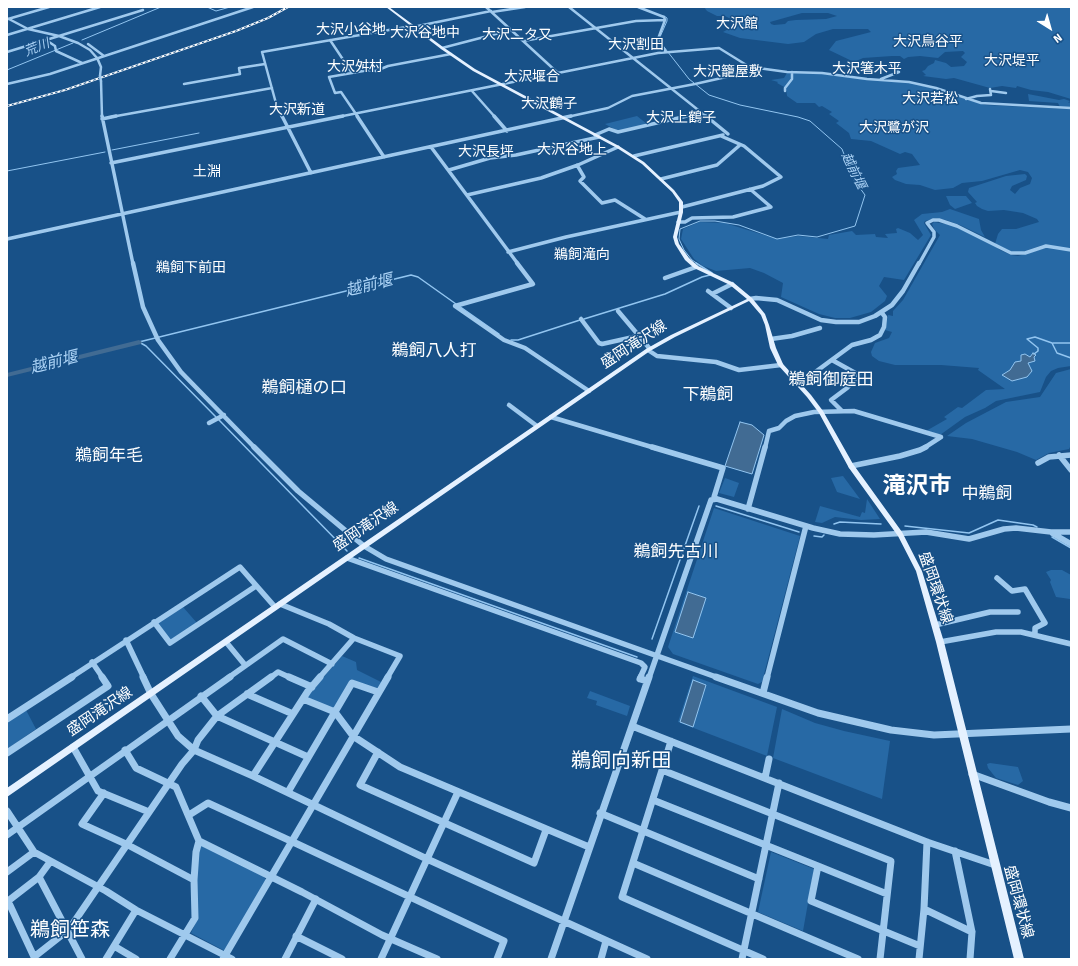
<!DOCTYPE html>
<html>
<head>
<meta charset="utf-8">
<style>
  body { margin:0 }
  #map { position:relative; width:1078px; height:966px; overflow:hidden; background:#185188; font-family:Signika,sans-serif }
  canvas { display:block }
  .frame { position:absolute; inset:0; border:8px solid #fff; pointer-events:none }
  .north { position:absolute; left:1030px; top:8px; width:40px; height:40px; -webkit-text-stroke:3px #185188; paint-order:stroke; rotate:143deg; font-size:11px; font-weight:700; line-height:16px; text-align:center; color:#fff }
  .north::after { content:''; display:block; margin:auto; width:14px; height:18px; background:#fff; clip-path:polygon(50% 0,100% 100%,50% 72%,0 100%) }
</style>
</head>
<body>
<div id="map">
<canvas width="1078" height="966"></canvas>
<div class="frame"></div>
<div class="north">N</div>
</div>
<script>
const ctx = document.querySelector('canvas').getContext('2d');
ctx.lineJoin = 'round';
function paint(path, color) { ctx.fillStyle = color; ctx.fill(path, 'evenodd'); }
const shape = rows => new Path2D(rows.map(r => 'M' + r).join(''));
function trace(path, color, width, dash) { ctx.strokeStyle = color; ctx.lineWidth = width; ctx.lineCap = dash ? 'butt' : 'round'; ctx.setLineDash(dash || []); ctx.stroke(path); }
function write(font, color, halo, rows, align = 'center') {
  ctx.font = font + ' Signika,"Noto Sans JP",sans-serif'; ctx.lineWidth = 3; ctx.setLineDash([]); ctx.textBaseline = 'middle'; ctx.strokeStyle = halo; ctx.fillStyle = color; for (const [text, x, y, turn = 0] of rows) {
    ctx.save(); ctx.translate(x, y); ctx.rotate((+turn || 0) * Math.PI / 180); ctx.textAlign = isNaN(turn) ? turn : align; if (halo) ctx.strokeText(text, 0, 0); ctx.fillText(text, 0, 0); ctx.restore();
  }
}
paint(shape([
  [704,7,1071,7,1071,99,1048,92,1031,90,1017,86,1016,88,1002,86,990,88,954,78,946,79,923,76,926,75,922,71,925,70,928,66,934,63,935,60,946,63,951,67,964,66,967,62,961,57,965,53,963,51,945,52,938,58,920,56,908,57,904,59,900,56,892,56,863,58,854,62,829,50,836,41,871,32,868,29,833,29,816,34,804,42,788,44,740,38,723,32,739,23,725,16,717,16,707,11],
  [802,13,828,13,837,16,826,19,796,20,788,21,785,24,774,25,771,24,770,22],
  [802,72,908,82,935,89,938,91,932,94,944,99,956,96,985,105,1070,109,1071,249,1043,245,1022,252,1011,252,995,244,998,234,1002,229,1016,229,1039,222,1037,219,1023,213,1004,210,988,211,982,209,977,206,975,203,977,202,968,192,969,188,1006,176,1025,174,1027,176,1026,180,1012,186,1010,190,1015,194,1020,188,1030,184,1032,178,1028,172,1020,170,982,181,962,183,953,188,935,190,920,185,906,184,895,180,892,177,897,174,896,171,898,168,920,165,912,154,905,152,900,154,871,141,851,139,849,133,836,123,839,121,829,114,832,112,822,106,819,107,815,103,797,103,787,96,786,88,777,83,778,82,771,80,784,78,787,73],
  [1028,94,1059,100,1064,99,1070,101,1068,103,1071,102,1071,108,1060,107,1058,103,1029,101],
  [637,116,647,124,618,131,605,124],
  [946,196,966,196,972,203,955,209,950,205],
  [950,209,979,219,981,230,985,237,960,225,946,220,936,218,925,221,924,223,931,235,904,280,884,277,879,286,887,296,885,301,871,312,850,318,835,318,819,314,781,297,783,283,764,273,750,268,716,271,703,266,694,259,681,239,683,229,699,222,725,223,777,239,798,236,828,239,829,235,852,231,856,235,875,234,876,237,888,238,885,234,897,233,896,229,898,228,910,233,918,240,923,235,914,220,922,214,942,212],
  [934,222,957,226,987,240,1000,250,1011,255,1018,256,1049,247,1071,251,1071,366,1058,368,1051,371,1046,377,1040,392,996,401,985,408,965,417,940,435,926,431,947,419,944,417,958,407,962,408,986,390,1005,389,978,370,979,368,941,365,895,365,879,361,872,356,871,352,875,343,889,338,892,332,885,330,888,315,893,316,893,311,903,300,940,235,934,229,932,224],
  [1071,369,1071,445,1069,449,1049,453,1036,460,1017,452,972,439,947,436,966,423,1006,402,1040,397,1056,373],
  [843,476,860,499,837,492,831,478],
  [725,478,739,483,734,497,719,493],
  [867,499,880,519,861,520,835,517,822,523,815,522,820,506,860,517,862,512,865,513],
  [714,508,800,536,762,682,758,684,673,654,668,647],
  [1051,570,1062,570,1071,575,1070,599,1056,597,1050,582,1051,580,1046,572],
  [183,607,197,623,172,639,169,639,157,623],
  [342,656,356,662,357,670,383,683,378,691,352,682,334,710,305,698],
  [693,676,777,707,767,756,678,722],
  [590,691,630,706,627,716,596,705,597,701,587,698],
  [782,709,815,723,844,731,890,741,882,799,773,758],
  [26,710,36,729,7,749,7,722],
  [990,763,1018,767,1023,781,1018,785,996,778,988,768,987,764],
  [201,845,263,876,267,881,225,951,191,933,198,918,196,880,198,852],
  [771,852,814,869,803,931,758,912]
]), '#2769a5');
const water = shape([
  [1033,353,1036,355,1034,357,1035,361,1028,363,1032,371,1027,377,1012,381,1002,375,1010,370,1015,362,1021,361,1021,355,1025,354,1030,357,1033,353],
  [740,422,752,425,764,435,752,474,725,466,740,422],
  [688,592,706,598,693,638,675,632,688,592],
  [693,680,706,685,693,727,680,722,693,680]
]);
paint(water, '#416b93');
trace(water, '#92c5f0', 1);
trace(shape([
  [207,7,216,11,230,7],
  [82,40,161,7],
  [660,41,660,37,667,21,667,18,664,16],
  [664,47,689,79,709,95,740,105,798,117,810,121,842,149,854,180,865,195,855,226,817,237,798,235,777,239,739,225,715,221,700,221,680,229,679,239,684,250,692,260,698,264],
  [7,70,73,43],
  [112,150,199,133],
  [7,171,105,152]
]), '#92c5f0', 1);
trace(shape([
  [696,263,712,273],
  [459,306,499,334],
  [584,319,665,294,702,277,710,275],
  [511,340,518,340,580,320],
  [139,342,411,275,418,277,456,304],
  [139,342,146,346,216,417],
  [1053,343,1071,343],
  [1034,354,1038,351,1038,348,1027,339,1035,337,1052,343,1057,353,1071,358],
  [219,420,347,551],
  [716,506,799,532],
  [834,524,840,522,881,524],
  [905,526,969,533,998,520,1033,525,1037,527],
  [814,536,822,537,824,535],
  [1052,537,1071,548],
  [359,558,637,657],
  [652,639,699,506]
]), '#92c5f0', 1.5);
paint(shape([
  [139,340,142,342,141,344,7,377,7,373,139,340]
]), '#416b93');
trace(shape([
  [486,7,559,74],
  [569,7,707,117],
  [638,7,664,17,665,20],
  [492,12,525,7],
  [7,18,28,29,59,36,78,43,90,50,97,58],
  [8,19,49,7],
  [665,20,658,39,666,52],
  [413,27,491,11],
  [7,35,100,7],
  [330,40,352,73],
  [523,41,636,21,665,20],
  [88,44,104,56],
  [442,48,511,30],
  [7,52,46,40],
  [98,60,101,67,100,76],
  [82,63,56,51,55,46,46,40,143,10],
  [881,79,899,72,890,65,890,63],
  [101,81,102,117],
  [7,84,50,74,253,7],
  [184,84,240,74,239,68,265,64],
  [472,91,495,117],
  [785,91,785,88,792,79,792,72],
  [991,91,1006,93],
  [966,99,977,96,991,95,990,89],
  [111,117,272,88],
  [282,117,277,107,262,52,412,26],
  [338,117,658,53,719,48,748,66,758,68,787,72,822,73,867,79,909,82,936,88,981,103,1071,108],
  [358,117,341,92,335,93,329,77,369,70,376,71,388,66,451,54],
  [567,117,608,108,632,96,695,84,744,73,757,68],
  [683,117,702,113]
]), '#9fc9ed', 2.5);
trace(shape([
  [102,116,133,264],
  [282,116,311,173],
  [357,116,384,157],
  [494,116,507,131],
  [706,116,728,134],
  [102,119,116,116],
  [595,135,609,129,618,132,687,116],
  [431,147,518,264],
  [634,156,723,135],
  [111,163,343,116],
  [577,165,584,177,580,181,602,203,615,200,645,219],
  [449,170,490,158,516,155,599,137],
  [661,179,717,165,740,145],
  [467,195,541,178,578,165,618,147],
  [682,207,763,186,781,177,744,146,721,136],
  [678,222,685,222,692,218,733,217,771,207,750,189],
  [7,239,571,116],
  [508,252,566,237,681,212],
  [919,264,934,237,934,232,927,223,933,220,939,220,957,226,1011,253,1025,253,1046,246,1071,250]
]), '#9fc9ed', 3.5);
trace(shape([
  [133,263,143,307,158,340,181,372,255,448],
  [517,263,533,284,455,306,504,340,525,348,589,391],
  [665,278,696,267],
  [708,291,731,308],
  [712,294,732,284],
  [750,299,756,298,777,300,821,320,836,322,859,322,875,316,892,305,903,291,919,263],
  [618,311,650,349],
  [581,319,599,343,602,344,638,336],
  [771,339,792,336,820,328],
  [648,350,657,356,716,362,739,370,781,365],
  [832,360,859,375,847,388,831,400,842,411],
  [799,384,852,345,871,340,880,335,884,327,885,317,882,313],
  [509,405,537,426],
  [551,417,655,448],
  [209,423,224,415],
  [765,448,769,431,779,428,786,421,795,416,814,412,854,411,941,437],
  [924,448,941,437]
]), '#9fc9ed', 4.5);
trace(shape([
  [254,447,298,491,364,546,386,559,719,678],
  [652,447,723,468,714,497,717,499],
  [1059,455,1071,470],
  [1038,463,1049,457,1071,455],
  [851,466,900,456,920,450,926,447],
  [748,509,765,447],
  [1052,533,1071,544],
  [347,558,641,663,645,667,640,678],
  [997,578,1012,591,1025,589,1045,623,1035,628,1035,635],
  [280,604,329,624,354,638,400,656,387,678],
  [154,622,170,643,256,586],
  [935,625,990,612,1018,612],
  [126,640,144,678],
  [226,642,245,665],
  [940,642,996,632,1021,632,1071,644],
  [92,662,103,678],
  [70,678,240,567,275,607],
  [228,678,283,639,332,664],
  [270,678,278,672,291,678],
  [319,678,354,638],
  [649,678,711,500,717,499,813,528,840,534,874,535,926,532,969,539,1004,529,1016,528,1051,532,1071,532],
  [767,678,806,526]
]), '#9fc9ed', 5.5);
trace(shape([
  [143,677,151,694,178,736,194,750,253,776,427,859,647,959],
  [289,677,312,687],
  [641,677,640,679,647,681],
  [716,677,818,713,891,730,934,735,1071,729],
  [763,693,767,677],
  [247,694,293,714],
  [201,696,217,716,308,757],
  [303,699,335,712,353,736,400,767,589,847],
  [7,719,72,677],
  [632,726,927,842,995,865],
  [73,747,98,791,149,812],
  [125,750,136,768,176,787,199,841,196,852,194,880,195,918,170,959],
  [378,752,360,785,534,863,546,830],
  [7,753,108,686,102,677],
  [662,770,671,741],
  [972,774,1049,802,1071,808],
  [253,776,308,691,320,677],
  [765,778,769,759],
  [288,792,352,683,378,692],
  [104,793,82,824,128,845,194,880],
  [653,800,818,866,811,901,920,946],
  [7,811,34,852,106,891,136,910,232,959],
  [600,813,759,879],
  [189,815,208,803,293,842,504,941,497,959],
  [7,835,230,677],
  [199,841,302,892,382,935,437,959],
  [955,851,972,932,970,959],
  [50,862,39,877,82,959],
  [633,863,858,959],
  [818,866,887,894],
  [7,872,34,852],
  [924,909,972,932],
  [296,936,342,959],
  [114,946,136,959],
  [34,957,67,931,72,925,182,764,194,750,198,740,217,716,271,677],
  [35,959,8,901,39,877],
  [106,959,136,910],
  [223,959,388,677],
  [285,959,316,899],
  [381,959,458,792],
  [551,959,649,677],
  [601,959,606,941],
  [742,959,779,783],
  [763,959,622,897,662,770,891,861,880,959],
  [919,959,924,909,927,842]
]), '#9fc9ed', 7);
paint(shape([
  [386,7,389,7,443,47,475,69,619,146,644,162,674,190,683,202,683,212,677,237,679,244,689,258,698,266,734,283,752,298,765,314,769,325,776,348,783,364,811,395,823,411,853,464,902,532,922,571,944,642,1024,959,1014,959,936,642,916,571,898,536,849,468,819,413,807,397,778,365,770,348,765,325,761,315,749,301,675,337,650,351,7,797,7,788,646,349,671,335,747,299,730,285,694,268,685,260,675,244,673,237,679,212,679,202,672,192,642,164,617,148,473,71,441,49,386,7]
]), '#e5f1ff');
const rail = shape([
  [7,106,65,90,236,31,268,18,288,7]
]);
trace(rail, '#fff', 2);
trace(rail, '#185188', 1, [2.5]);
trace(shape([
  [97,58,98,60],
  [100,76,101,81]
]), '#9fc9ed', 2.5);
write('italic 13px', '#abd2f5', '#185188', [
  ["荒川",37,48,-22],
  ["越前堰",853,171,64]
]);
write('14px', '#fff', '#185188', [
  ["大沢館",737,24],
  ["大沢小谷地",351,30],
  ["大沢谷地中",425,33],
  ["大沢二タ又",517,35],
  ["大沢鳥谷平",928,42],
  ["大沢割田",636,45],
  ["大沢堤平",1012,61],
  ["大沢舛村",355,67],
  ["大沢箸木平",867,69],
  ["大沢籠屋敷",728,72],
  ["大沢堰合",532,77],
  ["大沢若松",930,99],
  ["大沢鶴子",549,104],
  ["大沢新道",297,110],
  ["大沢上鶴子",681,118],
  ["大沢鷺が沢",894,128],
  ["大沢谷地上",572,150],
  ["大沢長坪",486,152],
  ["土淵",207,172],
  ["鵜飼滝向",582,255],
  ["鵜飼下前田",191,268]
]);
write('15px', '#fff', '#185188', [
  ["盛岡滝沢線",634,345,-33],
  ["盛岡滝沢線",366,527,-34],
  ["盛岡環状線",935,588,71],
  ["盛岡滝沢線",100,712,-34],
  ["盛岡環状線",1018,902,75]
]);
write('italic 16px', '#abd2f5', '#185188', [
  ["越前堰",369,286,-14],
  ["越前堰",54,363,-14]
]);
write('17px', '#fff', '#185188', [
  ["鵜飼八人打",434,352],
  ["鵜飼御庭田",831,381],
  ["鵜飼樋の口",304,389],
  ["下鵜飼",708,396],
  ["鵜飼年毛",109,457],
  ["中鵜飼",987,495],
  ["鵜飼先古川",676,553]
]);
write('20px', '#fff', '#185188', [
  ["鵜飼向新田",621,762],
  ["鵜飼笹森",70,931]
]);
write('bold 23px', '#fff', '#185188', [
  ["滝沢市",917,487]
]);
</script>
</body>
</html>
